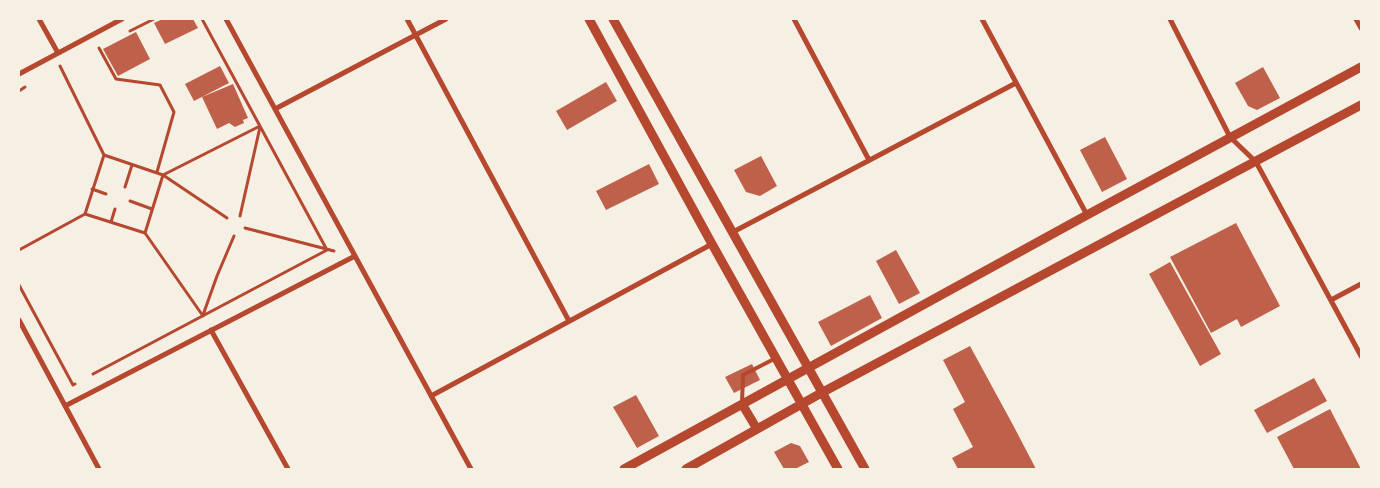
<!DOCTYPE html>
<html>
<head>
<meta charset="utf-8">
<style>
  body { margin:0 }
  #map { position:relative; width:1380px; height:488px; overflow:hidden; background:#f6efe4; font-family:"Alegreya Sans",sans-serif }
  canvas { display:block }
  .frame { position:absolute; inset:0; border:20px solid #f6efe4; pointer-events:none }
</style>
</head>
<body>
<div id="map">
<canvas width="1380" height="488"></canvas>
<div class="frame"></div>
</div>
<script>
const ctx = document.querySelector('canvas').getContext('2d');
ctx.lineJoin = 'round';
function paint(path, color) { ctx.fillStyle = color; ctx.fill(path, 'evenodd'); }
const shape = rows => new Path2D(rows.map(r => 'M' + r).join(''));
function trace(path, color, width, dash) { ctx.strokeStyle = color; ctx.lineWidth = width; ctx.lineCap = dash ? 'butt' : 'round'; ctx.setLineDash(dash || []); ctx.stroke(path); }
paint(shape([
  [163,19,193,19,198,28,165,44,154,23],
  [136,32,150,59,118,76,103,49],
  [220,66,229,83,194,101,185,84],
  [1263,67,1280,98,1257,110,1248,106,1235,83],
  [606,82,617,101,567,130,556,111],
  [233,84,248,118,243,120,244,123,235,127,229,123,217,129,202,97],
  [1105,137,1127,179,1102,192,1080,150],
  [761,156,777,186,760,196,746,192,734,170],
  [649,164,659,184,606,210,596,191],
  [1236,223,1280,306,1241,327,1237,319,1211,333,1170,257],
  [896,250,920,293,899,304,876,261],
  [1170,262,1221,354,1200,366,1149,274],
  [870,295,882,318,831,346,818,322],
  [970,346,1013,425,1036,469,958,469,952,458,973,447,953,409,965,402,943,360],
  [752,364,760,380,734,393,725,377],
  [1314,378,1327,401,1267,433,1254,410],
  [636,395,659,436,637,448,613,407],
  [1330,409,1361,469,1294,469,1277,437],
  [791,443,800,446,809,462,795,469,784,469,774,452]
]), '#bf614a');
trace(shape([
  [130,31,154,19],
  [99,48,116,79,160,85,174,112,157,172],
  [60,66,104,155],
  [19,91,25,87],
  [125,187,132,165],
  [92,189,106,194],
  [130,201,152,209],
  [240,216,260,127],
  [227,218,163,175,104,155,85,214,145,233,163,175,260,126],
  [111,222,115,209],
  [245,228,334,251],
  [145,233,203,316],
  [19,250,85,214],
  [19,285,73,385,75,384],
  [203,315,217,276,234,236],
  [93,374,327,250,202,19]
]), '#b5482f', 3);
trace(shape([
  [742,403,743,375,774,359]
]), '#b5482f', 4);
trace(shape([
  [39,19,58,53],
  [226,19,471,469],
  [407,19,569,321],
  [794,19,869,160],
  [982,19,1087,215],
  [1170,19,1230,137,1256,162,1361,356],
  [1356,19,1361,28],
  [19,74,122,19],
  [275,109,446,19],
  [733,232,1016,83],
  [1331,300,1361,284],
  [19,320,99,469],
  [211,330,288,469],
  [431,396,712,244],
  [65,406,355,256]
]), '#b5482f', 5);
trace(shape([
  [589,19,712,244,838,469],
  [613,19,865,469],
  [742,404,757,429],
  [624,469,1087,215,1361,67],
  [686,469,823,392,1361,105]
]), '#b5482f', 9);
</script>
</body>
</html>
